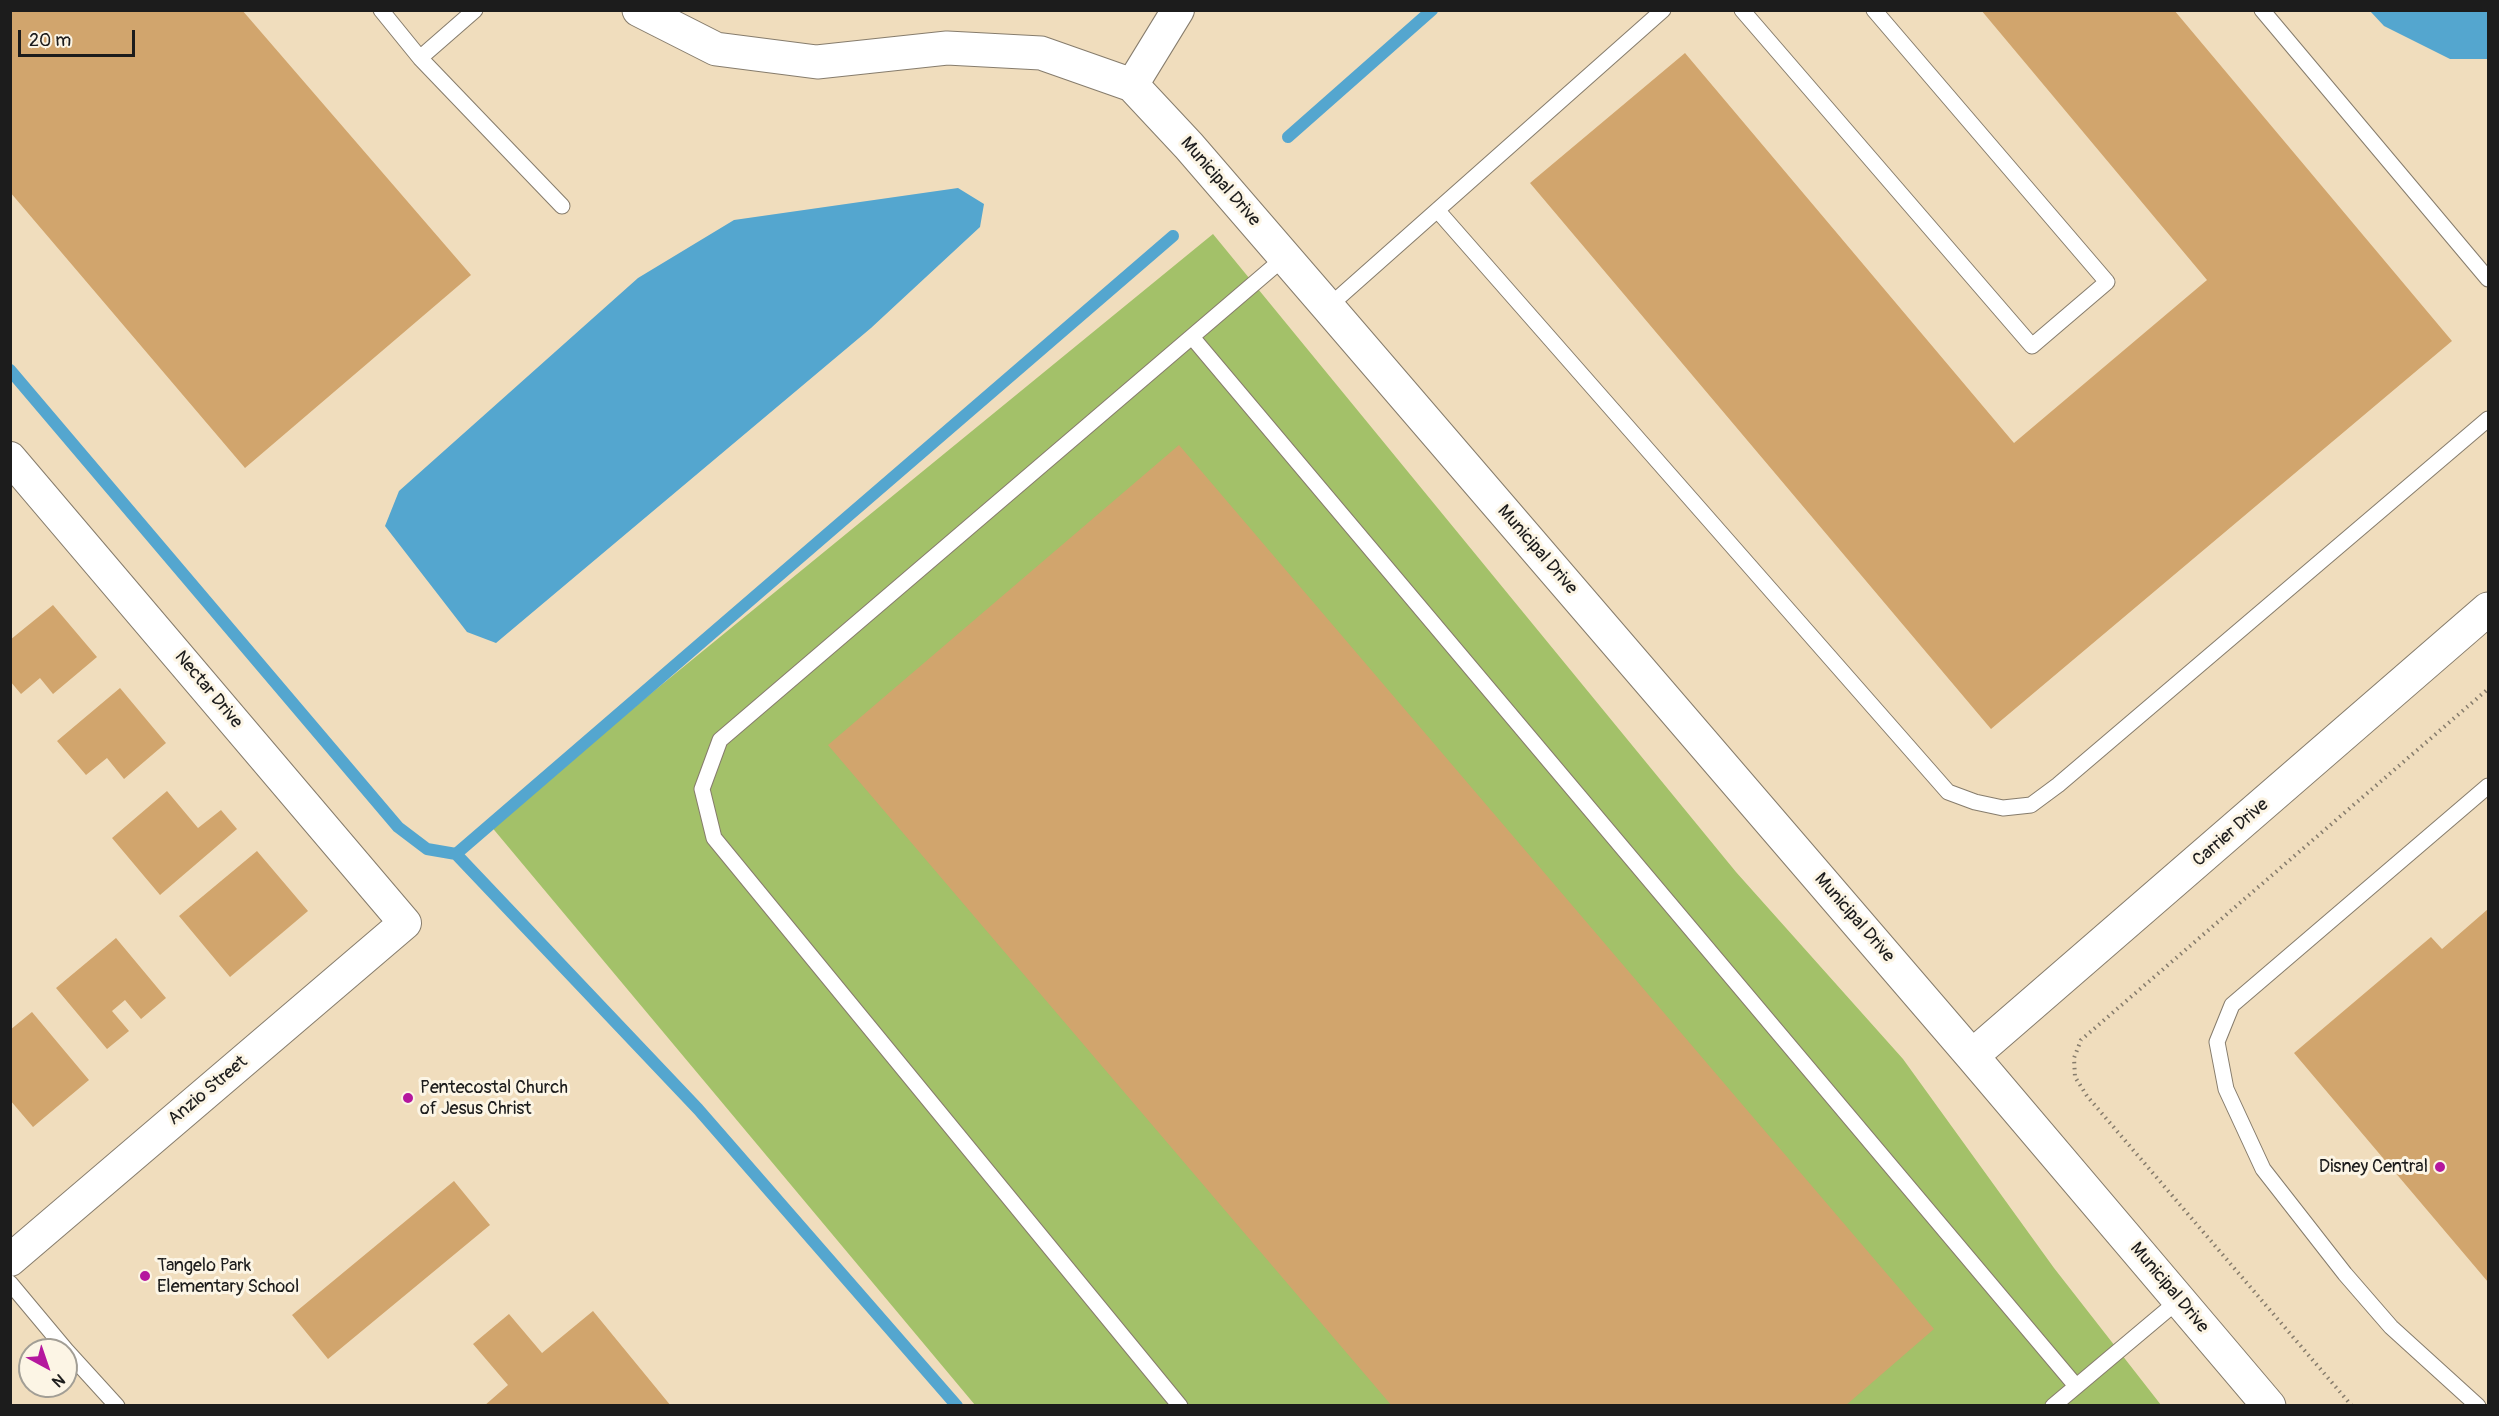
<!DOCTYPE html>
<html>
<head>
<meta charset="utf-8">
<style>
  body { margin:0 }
  #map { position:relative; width:2499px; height:1416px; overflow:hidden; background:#f0ddbd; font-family:Pangolin,sans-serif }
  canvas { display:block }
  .frame { position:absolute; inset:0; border:12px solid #1c1c1c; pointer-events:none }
  .north { position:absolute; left:18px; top:1338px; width:60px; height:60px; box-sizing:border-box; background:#fcf5e5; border:2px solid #a29e95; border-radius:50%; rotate:140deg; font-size:16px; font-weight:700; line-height:24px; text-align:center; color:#1c1c1c }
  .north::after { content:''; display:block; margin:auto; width:21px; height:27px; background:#b5179e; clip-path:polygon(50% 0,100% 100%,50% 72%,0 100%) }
  .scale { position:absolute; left:18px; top:30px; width:117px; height:27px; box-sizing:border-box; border:3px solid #1c1c1c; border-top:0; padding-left:8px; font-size:18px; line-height:21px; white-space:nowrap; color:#1c1c1c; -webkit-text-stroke:4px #fcf5e5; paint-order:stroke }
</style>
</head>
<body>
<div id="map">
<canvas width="2499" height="1416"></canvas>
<div class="frame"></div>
<div class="north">N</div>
<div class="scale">20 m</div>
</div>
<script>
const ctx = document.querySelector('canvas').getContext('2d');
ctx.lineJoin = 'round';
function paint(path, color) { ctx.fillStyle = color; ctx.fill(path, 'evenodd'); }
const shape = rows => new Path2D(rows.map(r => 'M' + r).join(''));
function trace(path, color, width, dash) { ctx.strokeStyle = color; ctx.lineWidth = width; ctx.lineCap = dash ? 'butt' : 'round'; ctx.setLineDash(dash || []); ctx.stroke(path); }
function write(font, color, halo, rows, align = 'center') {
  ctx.font = font + ' Pangolin,sans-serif'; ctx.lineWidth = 6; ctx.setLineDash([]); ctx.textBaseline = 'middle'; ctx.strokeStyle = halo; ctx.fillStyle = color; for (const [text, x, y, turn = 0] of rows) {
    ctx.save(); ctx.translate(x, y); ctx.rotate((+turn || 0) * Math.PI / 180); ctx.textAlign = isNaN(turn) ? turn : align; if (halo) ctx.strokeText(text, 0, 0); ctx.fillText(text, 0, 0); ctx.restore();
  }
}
paint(shape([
  [1213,234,1736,872,1903,1059,2054,1268,2161,1405,975,1405,490,825]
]), '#a3c169');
paint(shape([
  [2370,11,2488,11,2488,59,2450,59,2384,26],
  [958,188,984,204,980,227,871,328,496,643,467,632,385,526,399,491,638,278,734,220]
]), '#54a6cf');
trace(shape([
  [1288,137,1432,10],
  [10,370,398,827,427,849,456,854,698,1109,957,1406],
  [456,854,1173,236]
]), '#54a6cf', 12);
paint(shape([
  [10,10,242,10,471,275,245,468,10,192],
  [1981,10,2174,10,2452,341,1991,729,1530,183,1685,53,2014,443,2207,280],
  [1179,445,1934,1329,1845,1406,1392,1406,828,745],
  [53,605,97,657,53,694,40,678,21,694,10,681,10,640],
  [120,688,166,743,124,779,107,758,86,775,57,741],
  [167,791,198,828,221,810,237,829,160,895,112,838],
  [257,851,308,911,230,977,179,916],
  [2488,909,2488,1282,2294,1053,2431,937,2442,949],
  [116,938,166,998,141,1019,125,1000,112,1011,129,1031,107,1049,56,988],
  [32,1012,89,1080,33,1127,10,1100,10,1030],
  [454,1181,490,1225,328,1359,292,1315],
  [593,1311,671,1406,484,1406,508,1385,473,1344,509,1314,542,1353]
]), '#d1a56d');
const service = shape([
  [381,10,420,58,475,10],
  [1742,10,2032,346,2107,282,1874,10],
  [2262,10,2488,279],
  [420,58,562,206],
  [1438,211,1948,792,1975,802,2003,808,2031,805,2058,785,2488,419],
  [1328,307,1663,10],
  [1192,337,2076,1386],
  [10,1283,66,1350],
  [66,1350,117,1406],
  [1180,1406,714,838,702,789,720,740,1285,257],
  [2053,1406,2179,1300],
  [2478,1406,2391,1327,2345,1274,2263,1169,2226,1089,2217,1042,2232,1005,2488,786]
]);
const minor = shape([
  [1132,85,1178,10],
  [10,458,405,923,10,1260]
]);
const tertiary = shape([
  [639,10,716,49,817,62,947,48,1041,53,1132,85,1189,146,1328,307,1972,1056,2269,1406],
  [1972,1056,2488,609]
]);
trace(service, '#867c6c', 17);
trace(minor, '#867c6c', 34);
trace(tertiary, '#867c6c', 35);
trace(shape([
  [2352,1406,2087,1096,2075,1077,2074,1058,2081,1040,2488,689]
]), '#867c6c', 4, [1.5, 4.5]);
trace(service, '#fff', 15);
trace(minor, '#fff', 32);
trace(tertiary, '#fff', 33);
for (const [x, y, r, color] of [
  [408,1098,6,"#b5179e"],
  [2440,1167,6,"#b5179e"],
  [145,1276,6,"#b5179e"]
]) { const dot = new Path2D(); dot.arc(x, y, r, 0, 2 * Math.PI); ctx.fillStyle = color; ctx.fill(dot); trace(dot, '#fcf5e5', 2); }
write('18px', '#1c1c1c', '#fcf5e5', [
  ["Municipal Drive",1220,182,49],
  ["Municipal Drive",1537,550,49],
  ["Nectar Drive",208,690,50],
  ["Carrier Drive",2231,833,-41],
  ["Municipal Drive",1854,918,49],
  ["Anzio Street",208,1091,-40],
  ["Municipal Drive",2169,1288,50]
]);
write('18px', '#1c1c1c', '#fcf5e5', [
  ["Pentecostal Church",420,1088],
  ["of Jesus Christ",420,1109],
  ["Disney Central",2428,1167,"right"],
  ["Tangelo Park",157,1266],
  ["Elementary School",157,1287]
], 'left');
</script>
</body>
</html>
